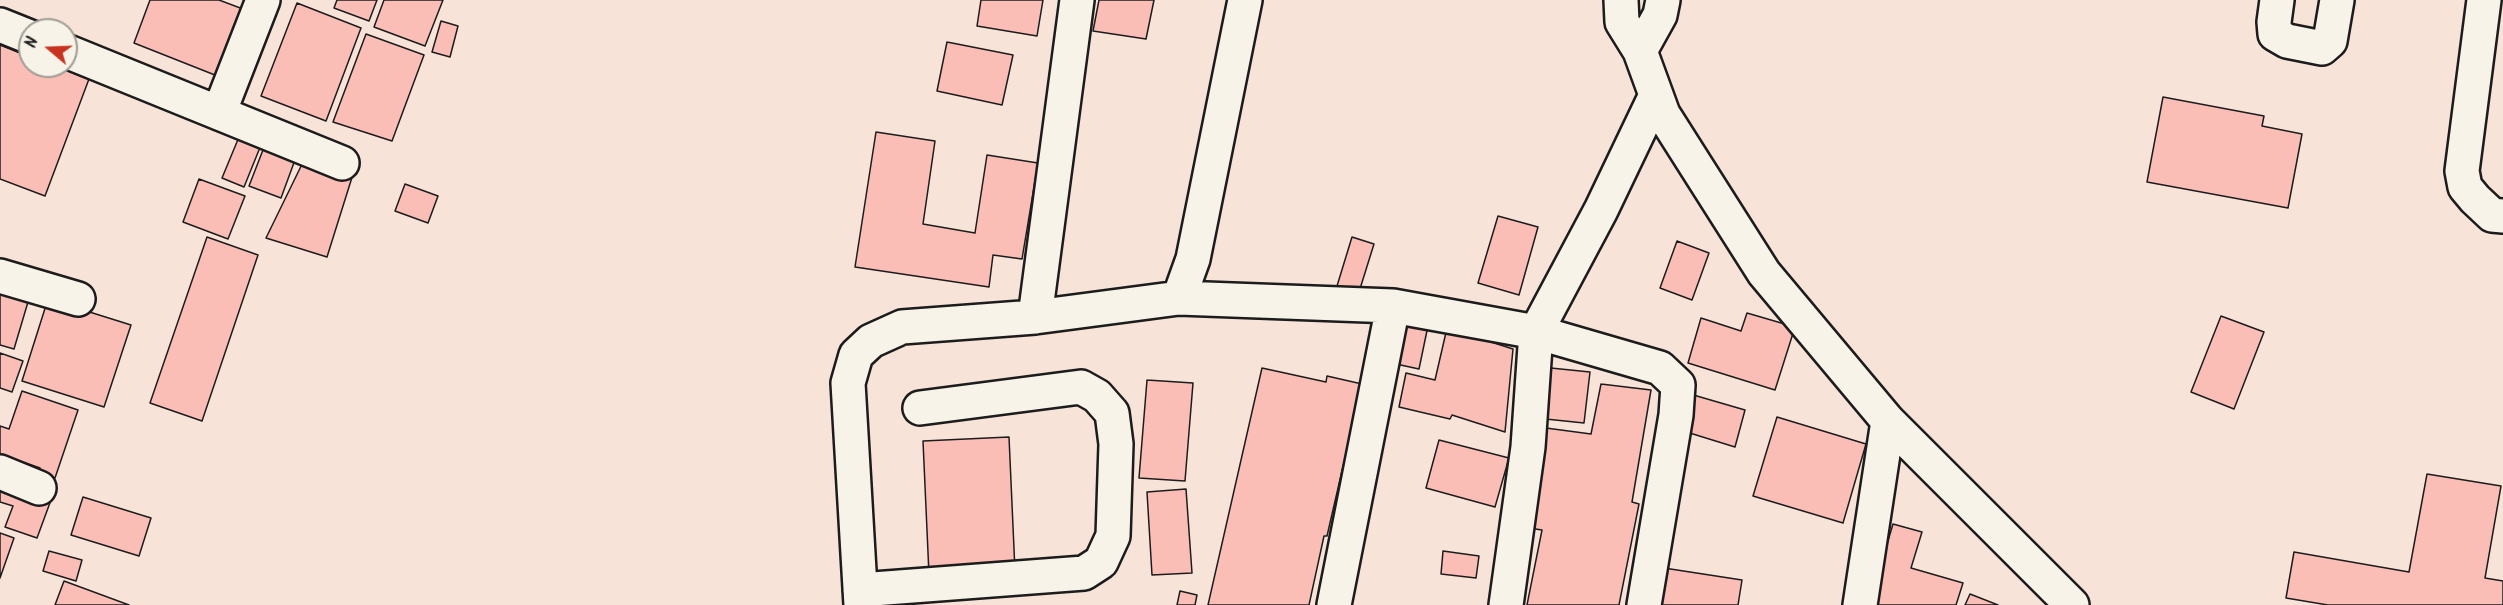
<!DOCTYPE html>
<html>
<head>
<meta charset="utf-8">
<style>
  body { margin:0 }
  #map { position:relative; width:2503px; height:605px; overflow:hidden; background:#f8e3d9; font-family:Kalam,sans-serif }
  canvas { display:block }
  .north { position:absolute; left:18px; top:18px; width:60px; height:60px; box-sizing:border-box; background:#f7f3e8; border:2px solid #9f9d96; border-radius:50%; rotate:289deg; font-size:16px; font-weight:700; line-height:24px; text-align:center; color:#1c1c1c }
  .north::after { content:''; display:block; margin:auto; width:21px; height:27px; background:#c8321e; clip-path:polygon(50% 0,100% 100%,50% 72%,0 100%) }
</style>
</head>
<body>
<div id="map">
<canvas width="2503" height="605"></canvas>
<div class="north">N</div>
</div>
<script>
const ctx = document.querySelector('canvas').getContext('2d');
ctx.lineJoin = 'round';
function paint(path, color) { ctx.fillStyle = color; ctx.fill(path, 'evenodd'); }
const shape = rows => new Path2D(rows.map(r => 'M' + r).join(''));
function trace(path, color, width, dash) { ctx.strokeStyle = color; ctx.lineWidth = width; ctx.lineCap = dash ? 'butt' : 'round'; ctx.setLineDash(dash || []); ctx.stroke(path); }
const building = shape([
  [150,0,219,0,251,12,225,79,134,43,150,0],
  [337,0,377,0,369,21,334,8,337,0],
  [384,0,443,0,425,46,374,27,384,0],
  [981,0,1043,0,1037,36,977,26,981,0],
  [1099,0,1154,0,1146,39,1093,31,1099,0],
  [297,3,361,28,326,121,261,96,297,3],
  [441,21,458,26,450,57,432,52,441,21],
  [366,34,424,55,392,141,333,122,366,34],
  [947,42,1013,55,1002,105,937,91,947,42],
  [0,45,30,57,30,66,55,66,89,79,45,196,0,179,0,45],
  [2163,97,2264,116,2262,126,2302,134,2288,208,2147,182,2163,97],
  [876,132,935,141,923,224,975,233,987,155,1038,163,1022,259,993,255,989,287,855,267,876,132],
  [239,137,261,145,244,187,222,178,239,137],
  [268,137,299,149,281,198,249,186,268,137],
  [306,156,354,171,327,257,266,238,306,156],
  [199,179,245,196,228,239,183,222,199,179],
  [405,184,438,196,428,223,395,211,405,184],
  [1498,216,1538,227,1519,295,1478,283,1498,216],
  [207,237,258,255,202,421,150,403,207,237],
  [1352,237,1374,244,1359,292,1337,286,1352,237],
  [1677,241,1709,253,1692,300,1660,288,1677,241],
  [0,293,28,302,14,349,0,345,0,293],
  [48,299,131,325,104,407,22,381,48,299],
  [1747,313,1795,327,1775,390,1688,363,1701,318,1741,331,1747,313],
  [1406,316,1429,321,1419,369,1396,364,1406,316],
  [2221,316,2264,332,2234,409,2191,392,2221,316],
  [1447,328,1513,349,1505,432,1452,415,1450,419,1399,407,1406,373,1435,380,1447,328],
  [0,353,23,361,12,392,0,388,0,353],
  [1541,367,1590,372,1584,423,1536,418,1541,367],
  [1262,368,1326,382,1327,376,1362,384,1327,536,1324,536,1309,605,1208,605,1262,368],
  [1147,380,1193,383,1185,481,1139,478,1147,380],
  [1601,384,1651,390,1632,502,1639,504,1619,605,1527,605,1542,530,1529,528,1546,428,1591,434,1601,384],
  [22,391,78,410,55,478,38,473,40,468,0,454,0,426,9,429,22,391],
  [1690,394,1745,410,1735,447,1680,430,1690,394],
  [1777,417,1866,444,1843,523,1753,496,1777,417],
  [1009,437,1015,571,929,575,923,441,1009,437],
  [1439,440,1509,458,1495,507,1426,488,1439,440],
  [2427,474,2501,486,2485,578,2503,581,2503,605,2328,605,2286,598,2294,552,2409,572,2427,474],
  [0,482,51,500,37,538,5,527,13,506,0,502,0,482],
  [1186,489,1192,573,1152,575,1147,492,1186,489],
  [83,497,151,518,139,556,71,535,83,497],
  [1893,524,1922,532,1911,568,1963,583,1956,605,1869,605,1893,524],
  [0,533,14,538,0,578,0,533],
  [49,551,82,560,76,581,43,571,49,551],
  [1443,551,1479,556,1476,578,1441,574,1443,551],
  [1664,568,1742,580,1738,605,1658,605,1664,568],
  [64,581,129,605,55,605,64,581],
  [1180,591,1197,595,1195,605,1177,605,1180,591],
  [1970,594,1998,605,1965,605,1970,594]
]);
paint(building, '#fabeb7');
trace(building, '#1c1c1c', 1.5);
const minor = shape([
  [1621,0,1622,22,1640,51,1663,114,1764,273,1888,421,2072,605],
  [2277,0,2274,22,2275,34,2287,41,2322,48,2330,41,2337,0],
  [2484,0,2462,171,2465,187,2475,199,2492,215,2503,216],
  [0,25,30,37],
  [66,51,342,163],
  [1640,51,1660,15,1663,0],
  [219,113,263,0],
  [0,276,78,299],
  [1179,298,1393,306,1536,332,1660,368,1678,385,1676,415,1644,605],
  [1035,317,1077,0],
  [0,472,39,488],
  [860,590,1084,573,1101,562,1113,536,1116,444,1112,413,1097,396,1081,387,920,408],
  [861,605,848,383,856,355,871,341,902,327,1035,317,1179,298,1193,259,1245,0],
  [1334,605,1393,306],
  [1506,605,1528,447,1536,332,1601,210,1656,95],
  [1860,605,1888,421]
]);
trace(minor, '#1c1c1c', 38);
trace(minor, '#f7f3e8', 33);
</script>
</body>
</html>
